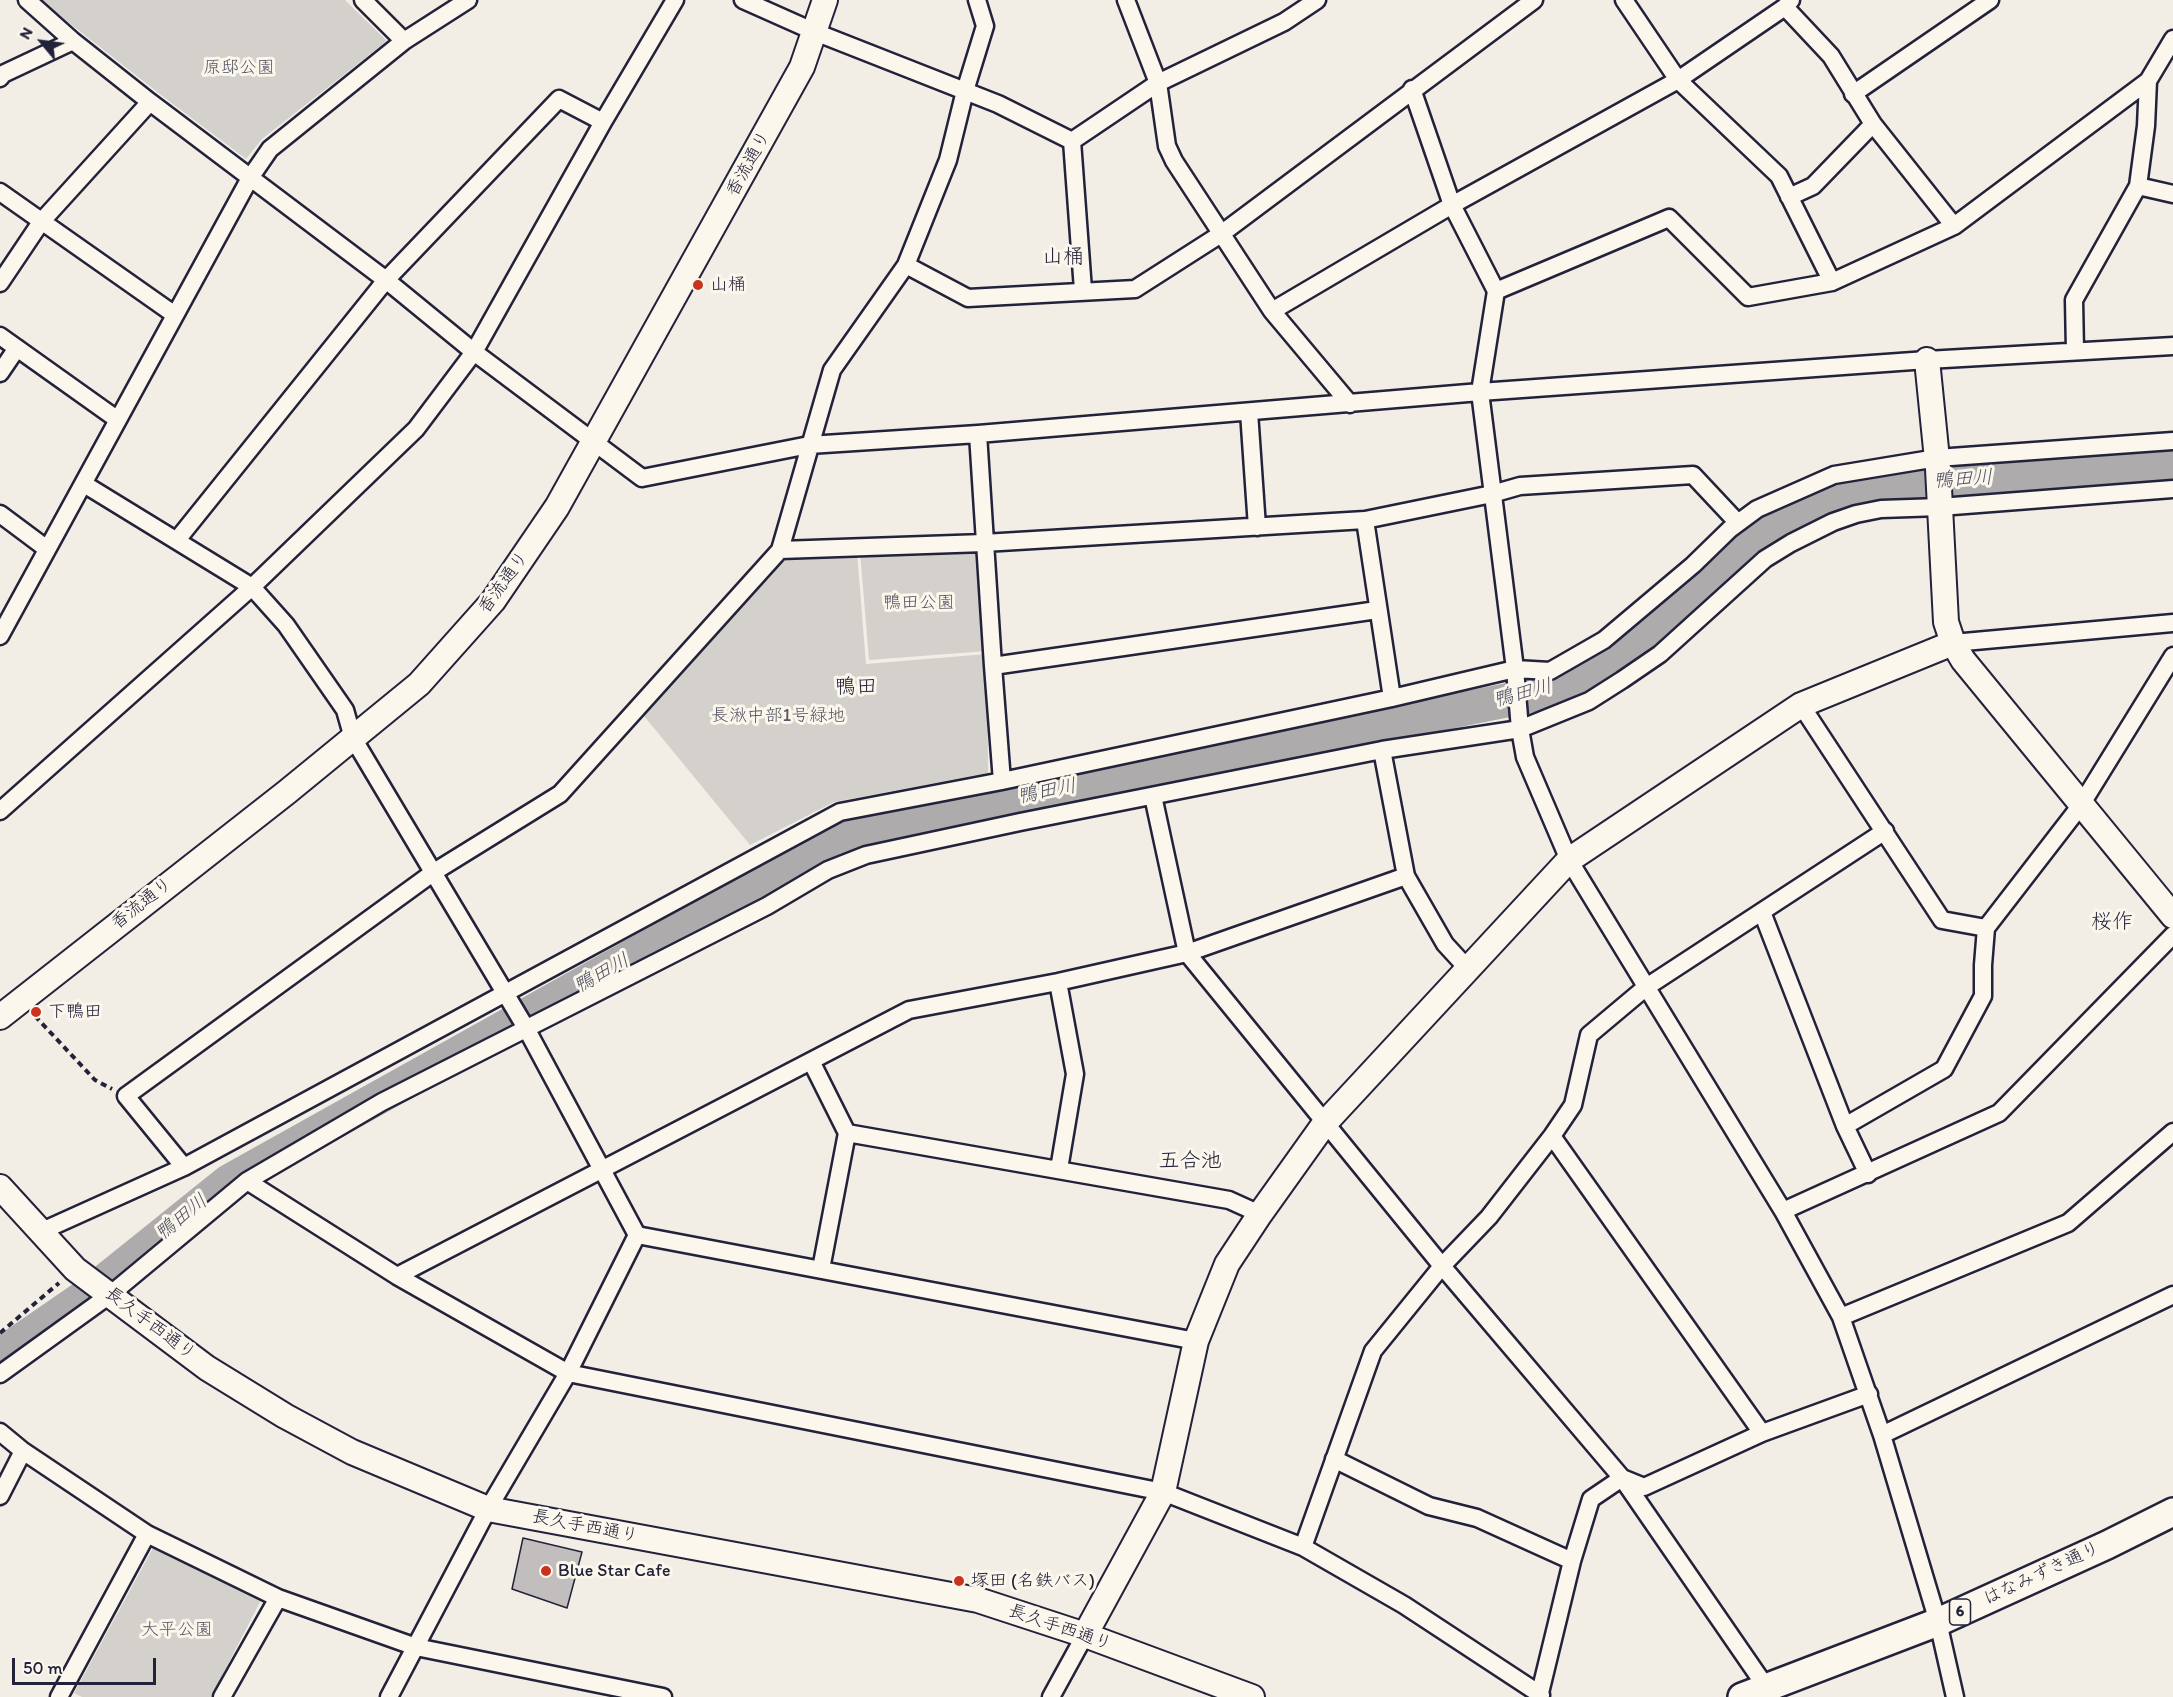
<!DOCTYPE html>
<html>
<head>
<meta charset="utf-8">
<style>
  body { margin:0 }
  #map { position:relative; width:2173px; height:1697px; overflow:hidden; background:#f2eee5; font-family:Itim,sans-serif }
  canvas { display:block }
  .north { position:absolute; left:12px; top:12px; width:60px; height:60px; -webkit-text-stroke:4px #fbf7ec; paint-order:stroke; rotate:299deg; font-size:16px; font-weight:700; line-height:24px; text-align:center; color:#22223b }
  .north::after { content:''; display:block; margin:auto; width:21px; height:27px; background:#22223b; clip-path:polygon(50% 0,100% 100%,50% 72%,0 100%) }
  .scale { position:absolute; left:12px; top:1658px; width:144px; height:27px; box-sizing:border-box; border:3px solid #22223b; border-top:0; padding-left:8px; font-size:18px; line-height:21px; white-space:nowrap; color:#22223b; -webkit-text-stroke:4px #fbf7ec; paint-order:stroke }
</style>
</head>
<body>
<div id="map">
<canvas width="2173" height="1697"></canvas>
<div class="north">N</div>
<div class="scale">50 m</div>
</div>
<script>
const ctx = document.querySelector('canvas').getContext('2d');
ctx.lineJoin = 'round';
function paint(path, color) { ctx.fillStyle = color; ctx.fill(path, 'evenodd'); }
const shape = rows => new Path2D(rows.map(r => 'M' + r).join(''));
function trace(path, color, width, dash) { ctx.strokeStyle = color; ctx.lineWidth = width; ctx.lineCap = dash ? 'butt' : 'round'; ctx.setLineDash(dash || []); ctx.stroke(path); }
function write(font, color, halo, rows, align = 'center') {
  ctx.font = font + ' Itim,"Klee One",sans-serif'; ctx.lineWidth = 6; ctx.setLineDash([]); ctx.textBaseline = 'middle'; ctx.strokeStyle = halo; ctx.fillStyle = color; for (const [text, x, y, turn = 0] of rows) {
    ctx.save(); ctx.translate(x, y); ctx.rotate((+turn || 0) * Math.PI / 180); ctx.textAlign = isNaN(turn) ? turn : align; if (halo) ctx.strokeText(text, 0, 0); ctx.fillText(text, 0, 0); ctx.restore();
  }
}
paint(shape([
  [40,0,345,0,387,41,262,139,246,159,161,95],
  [978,548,987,651,869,660,860,551],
  [857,552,866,664,987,654,988,773,834,802,750,845,644,716,784,554],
  [153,1548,261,1600,211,1697,82,1697,74,1693]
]), '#d4d1cc');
trace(shape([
  [0,1355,87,1295,229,1181,811,856,849,837,936,815,1538,694,1603,665,1681,608,1771,526,1798,509,1827,499,1918,483,2173,464]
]), '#aeabad', 34);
const building = shape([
  [523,1538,582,1552,567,1608,512,1589,523,1538]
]);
paint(building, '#c2bebe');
trace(building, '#22223b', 1.5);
const street = shape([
  [27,0,73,41,150,102,386,280,474,352,642,478,809,445,978,434,1480,392,1515,669,1520,729,1589,701,1622,680,1660,654,1765,559,1791,543,1833,522,1856,514,1881,509,1940,507,2173,489],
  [363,0,404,41],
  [743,0,815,32,998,104,1072,141,1158,83,1284,22,1317,0],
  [1126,0,1158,83,1167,146,1174,161,1272,311,1452,205,1496,291,1480,392,1927,360,2173,346],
  [1791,0,1785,7,1678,80,1779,176,1832,282],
  [1785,7,1831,56,1873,124,1954,226],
  [0,78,3,74,73,41],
  [1412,89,1452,205,1678,80,1624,0],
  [1853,94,1990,0],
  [1072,141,1083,290],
  [2138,186,2173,194],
  [0,192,175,315],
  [1789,197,1813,186,1873,124],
  [906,265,968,298,1135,289,1221,234,1534,0],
  [0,283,41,222,150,102],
  [1496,291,1669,218,1748,297,1832,282,1954,226,2148,81,2173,39],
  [1272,311,1350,404],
  [0,336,118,420],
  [2075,351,2074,300,2138,186,2146,126,2148,81],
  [0,373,17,348],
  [1249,412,1257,527],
  [978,434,993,666,1002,781],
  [84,484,252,587,286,625,345,710,353,738,526,1028,637,1235,568,1373,488,1509,389,1697],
  [0,514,47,549],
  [1365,520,1492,494,1520,486,1693,475,1738,523],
  [177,540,386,280,559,99,603,122],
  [780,550,984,543,1365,520,1392,698],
  [0,636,250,178,270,149,404,41,468,0],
  [1953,643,2173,623],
  [993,666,1377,610],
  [1801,705,1942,920,1986,928,2081,805,2173,656],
  [1382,750,1406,876,1445,944,1468,969],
  [1153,796,1187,953,1442,1266,1622,1478,1766,1687],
  [0,811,252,587,416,429,474,352,603,122,675,0],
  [1762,912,1845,1126,1868,1174],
  [1058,982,1075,1074,1059,1169],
  [811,1061,847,1133,821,1269],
  [1845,1126,1944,1069,1983,996,1983,965,1986,928],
  [847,1133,1229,1200,1260,1214],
  [1552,1136,1762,1433],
  [184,1167,126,1096,434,872,560,794,780,550,832,370,906,265,948,160,965,91,985,26,977,0],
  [247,1181,397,1276,568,1373,1163,1492,1303,1547,1404,1605,1541,1695],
  [1783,1211,1999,1113,2173,935],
  [42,1231,184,1167,840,812,1002,781,1392,698,1515,669,1550,671,1604,640,1693,565,1730,529,1757,509,1834,475,1937,458,2173,441],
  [637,1235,1196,1341],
  [397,1276,909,1010,1058,982,1187,953,1406,876],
  [1841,1317,2068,1223,2173,1132],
  [0,1374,111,1294,247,1181,382,1102,767,906,828,870,866,855,1020,822,1382,750,1520,729,1525,757,1569,860,1783,1211,1841,1317,1882,1435,1938,1622,1955,1697],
  [0,1432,23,1451,147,1534,278,1598,416,1647,663,1697],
  [1882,1435,2173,1295],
  [1334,1459,1429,1506,1477,1518,1572,1561],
  [1622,1478,1644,1487,1762,1433,1869,1394],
  [0,1496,23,1451],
  [1303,1547,1373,1351,1442,1266,1489,1217,1552,1136,1573,1105,1589,1035,1645,988,1885,831],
  [59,1697,147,1534],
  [222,1697,278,1598],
  [1051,1697,1085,1635],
  [1539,1697,1572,1561,1591,1499,1622,1478]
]);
const secondary = shape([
  [1927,360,1938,469,1946,622,1953,643,1963,660,2173,916],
  [0,1017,287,792,419,684,493,601,557,507,802,67,825,0],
  [0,1187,75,1269,207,1368,285,1416,352,1452,488,1509,978,1600,1085,1635,1252,1697],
  [1085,1635,1163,1492,1196,1341,1227,1264,1260,1214,1325,1123,1569,860,1801,705,1953,643]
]);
const primary = shape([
  [1742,1697,1938,1622,2107,1545,2173,1512]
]);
trace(street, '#22223b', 21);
trace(secondary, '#22223b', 28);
trace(primary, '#22223b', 32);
trace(shape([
  [35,1016,95,1080,112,1089],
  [0,1333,59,1283]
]), '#22223b', 4, [6, 4.5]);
trace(street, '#fbf7ec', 16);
trace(secondary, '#fbf7ec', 24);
trace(primary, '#fbf7ec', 27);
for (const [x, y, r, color] of [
  [698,285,6,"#c8321e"],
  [36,1012,6,"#c8321e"],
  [546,1571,6,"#c8321e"],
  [959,1581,6,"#c8321e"]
]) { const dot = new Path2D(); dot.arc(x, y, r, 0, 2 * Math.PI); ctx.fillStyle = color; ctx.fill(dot); trace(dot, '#fbf7ec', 2); }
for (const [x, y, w] of [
  [1960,1612,21]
]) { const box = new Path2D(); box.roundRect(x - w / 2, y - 13, w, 26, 4.5); ctx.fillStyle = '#fbf7ec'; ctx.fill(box); trace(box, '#22223b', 1.5); }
write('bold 16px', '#22223b', null, [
  ["6",1960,1612]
]);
write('18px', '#575766', '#fbf7ec', [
  ["原邸公園",239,68],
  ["鴨田公園",919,603],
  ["長湫中部1号緑地",778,716],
  ["大平公園",177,1630]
]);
write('18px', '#22223b', '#fbf7ec', [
  ["香流通り",749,164,-61],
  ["香流通り",504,583,-54],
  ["香流通り",142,904,-38],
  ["長久手西通り",150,1324,37],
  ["長久手西通り",585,1527,11],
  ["はなみずき通り",2042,1574,-25],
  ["長久手西通り",1060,1628,19]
]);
write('18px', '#22223b', '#fbf7ec', [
  ["山桶",710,285],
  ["下鴨田",48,1012],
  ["Blue Star Cafe",558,1571],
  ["塚田 (名鉄バス)",971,1581]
], 'left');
write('italic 20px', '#535263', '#fbf7ec', [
  ["鴨田川",1963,480,-4],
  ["鴨田川",1523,694,-15],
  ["鴨田川",1047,792,-11],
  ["鴨田川",602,974,-29],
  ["鴨田川",182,1218,-39]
]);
write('21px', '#22223b', '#fbf7ec', [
  ["山桶",1063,258],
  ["鴨田",856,688],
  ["桜作",2112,923],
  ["五合池",1190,1162]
]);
</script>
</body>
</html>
